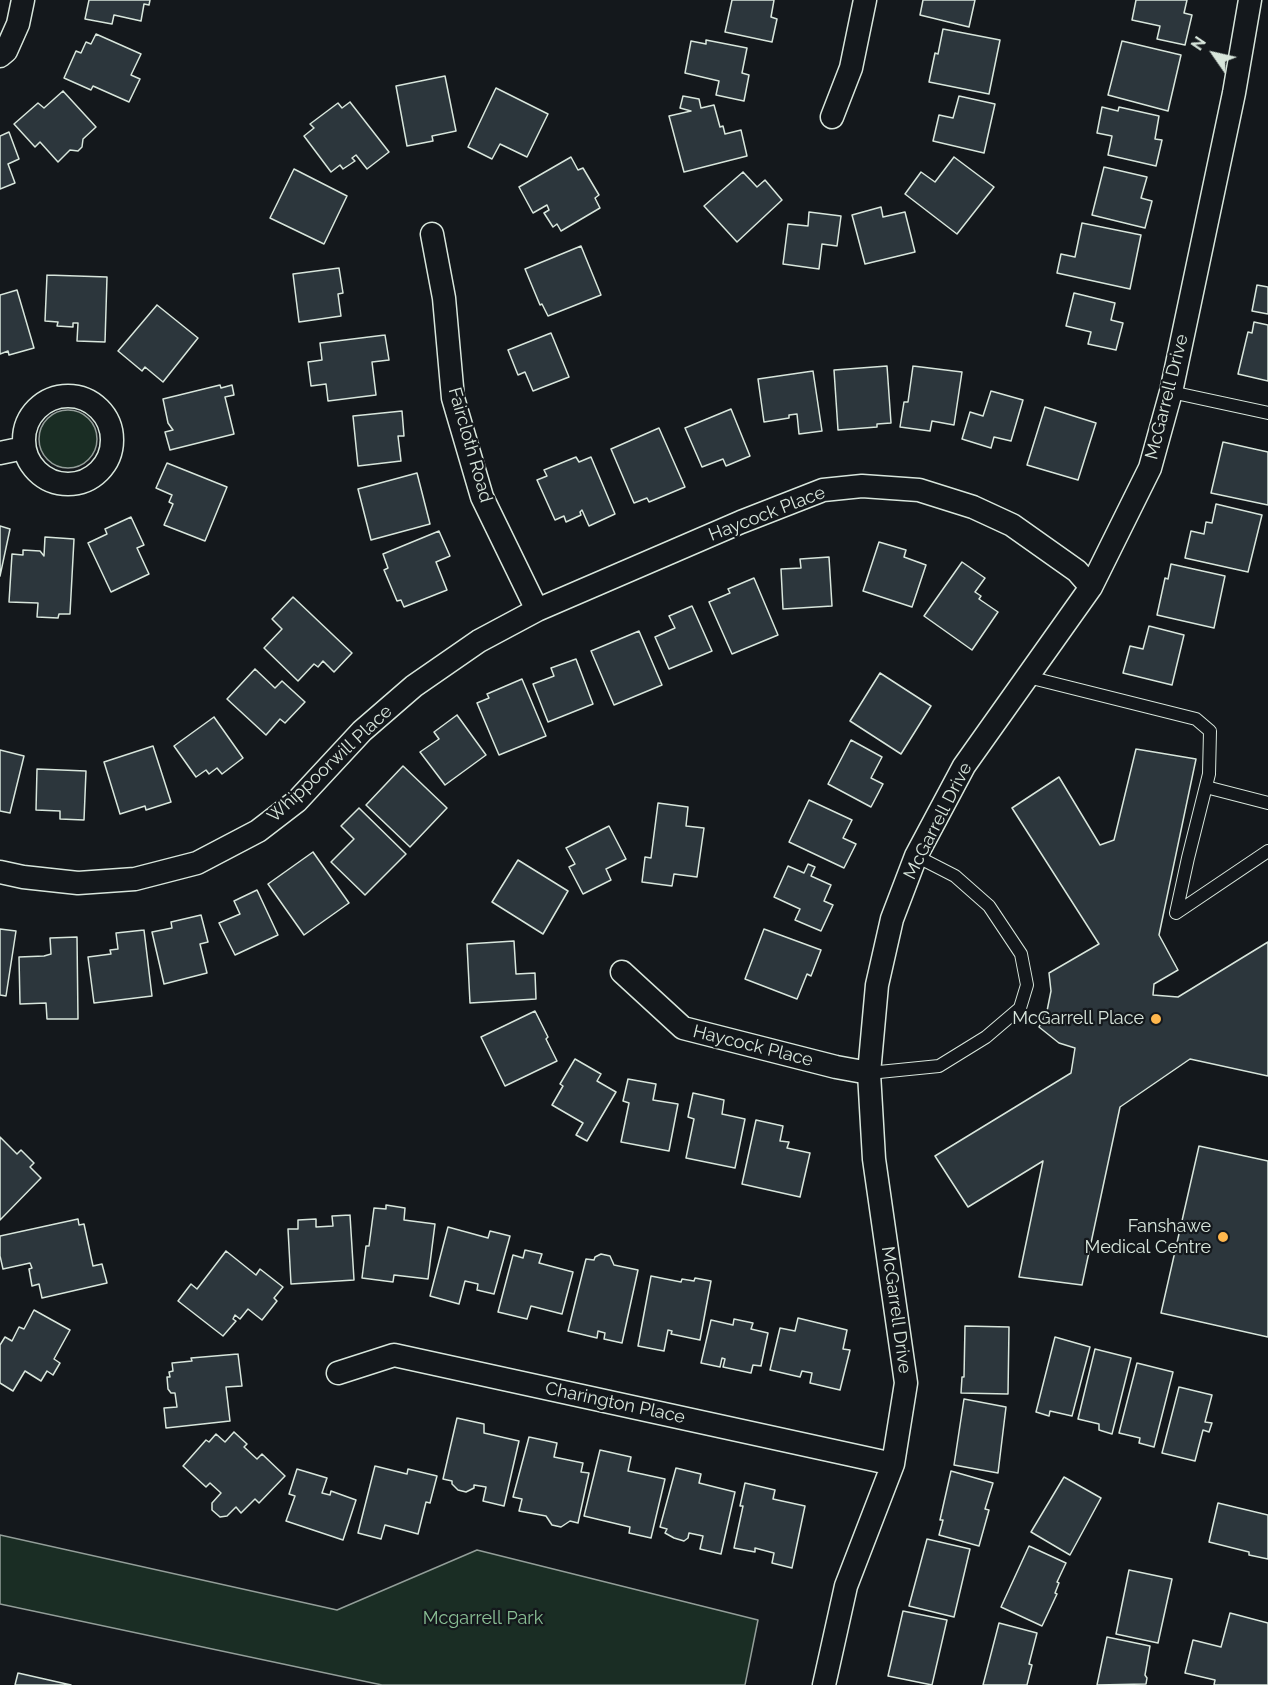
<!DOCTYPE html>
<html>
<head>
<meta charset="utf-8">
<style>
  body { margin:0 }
  #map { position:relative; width:1268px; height:1685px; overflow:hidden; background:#14181c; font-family:Raleway,sans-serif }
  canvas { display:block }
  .north { position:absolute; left:1184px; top:24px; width:60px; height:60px; -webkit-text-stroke:4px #14181c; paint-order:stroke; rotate:304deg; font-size:16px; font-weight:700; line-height:24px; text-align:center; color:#d8e6dc }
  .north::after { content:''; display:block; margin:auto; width:21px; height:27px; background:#d8e6dc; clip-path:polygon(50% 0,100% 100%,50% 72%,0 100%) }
</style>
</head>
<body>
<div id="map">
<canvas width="1268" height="1685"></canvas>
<div class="north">N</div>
</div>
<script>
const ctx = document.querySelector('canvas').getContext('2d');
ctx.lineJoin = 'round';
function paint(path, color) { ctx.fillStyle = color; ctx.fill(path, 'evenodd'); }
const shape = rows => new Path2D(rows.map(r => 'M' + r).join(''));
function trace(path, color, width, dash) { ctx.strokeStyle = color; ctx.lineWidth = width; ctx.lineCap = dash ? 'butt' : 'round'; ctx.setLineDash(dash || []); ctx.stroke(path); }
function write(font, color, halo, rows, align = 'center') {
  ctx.font = font + ' Raleway,sans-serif'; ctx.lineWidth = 4.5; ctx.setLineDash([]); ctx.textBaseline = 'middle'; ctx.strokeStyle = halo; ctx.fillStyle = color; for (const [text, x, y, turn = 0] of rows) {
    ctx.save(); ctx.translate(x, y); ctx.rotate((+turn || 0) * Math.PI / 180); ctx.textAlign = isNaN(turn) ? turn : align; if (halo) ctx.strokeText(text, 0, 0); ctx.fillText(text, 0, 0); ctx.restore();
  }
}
const green = shape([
  '39 439a29 29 0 1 1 58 0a29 29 0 1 1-58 0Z',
  [0,1535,337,1610,477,1550,758,1620,745,1685,382,1685,0,1604,0,1535]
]);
paint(green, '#1a2d24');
trace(green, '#939e99', 1.5);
const building = shape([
  [89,0,150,0,149,5,144,4,141,21,114,15,112,24,85,19,89,0],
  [732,0,774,0,771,17,777,19,772,42,725,32,732,0],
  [923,0,975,0,969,27,920,15,923,0],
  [1136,0,1187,0,1184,13,1192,15,1185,45,1157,39,1160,26,1132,20,1136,0],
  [943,29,1000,40,989,94,929,82,935,53,938,54,943,29],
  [96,34,141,54,131,75,140,79,129,102,93,86,91,90,64,78,76,51,81,53,86,42,91,44,96,34],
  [706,40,747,48,742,73,749,75,744,101,716,95,719,81,685,73,691,41,706,44,706,40],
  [1122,41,1181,55,1168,111,1108,95,1122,41],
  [445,76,456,131,432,136,433,141,407,146,396,86,445,76],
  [496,88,548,114,527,157,500,144,492,159,468,147,496,88],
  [63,91,96,127,83,139,82,147,78,151,70,150,58,162,40,142,35,147,14,124,38,103,44,108,63,91],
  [683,96,699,99,701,108,714,105,720,127,723,126,725,134,741,130,747,156,684,172,669,116,691,111,680,108,683,96],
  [959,96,995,104,984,153,933,141,939,115,953,118,959,96],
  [350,102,389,152,367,169,356,155,352,158,355,161,343,169,340,165,331,172,304,136,314,128,310,124,338,103,342,108,350,102],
  [1102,107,1118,111,1119,107,1159,116,1155,139,1162,140,1156,166,1108,155,1112,136,1097,133,1102,107],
  [9,132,19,159,8,164,15,183,0,189,0,136,9,132],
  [571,157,578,170,583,168,599,195,595,198,600,208,561,231,557,224,553,227,544,213,549,210,547,205,533,213,519,187,571,157],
  [954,157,994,187,957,234,905,194,921,172,935,182,954,157],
  [1104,167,1147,177,1141,198,1152,201,1145,228,1092,215,1104,167],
  [294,169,347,196,324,244,270,218,294,169],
  [743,172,757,187,765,180,782,200,737,242,704,206,743,172],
  [881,207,883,217,905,212,915,252,865,264,852,215,881,207],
  [809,212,841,216,837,246,822,244,819,269,783,264,788,224,808,226,809,212],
  [1082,223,1141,235,1130,289,1057,273,1061,254,1075,257,1082,223],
  [581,246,601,295,548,316,542,304,540,305,525,269,581,246],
  [339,268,343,293,338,294,341,316,299,322,293,274,339,268],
  [47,275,107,277,105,342,77,341,78,323,73,323,73,327,57,326,58,322,45,321,47,275],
  [1257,285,1268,287,1268,314,1252,311,1257,285],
  [17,290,34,348,9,355,8,351,0,354,0,295,17,290],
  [1074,293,1115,303,1111,320,1123,323,1116,350,1088,344,1091,332,1066,326,1074,293],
  [157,305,198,338,163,382,145,367,142,371,118,351,157,305],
  [1254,322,1268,325,1268,381,1238,374,1248,332,1252,333,1254,322],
  [551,333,569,377,533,391,525,372,518,375,508,350,551,333],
  [385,335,389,360,372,362,376,395,328,401,326,384,311,386,308,362,322,360,320,343,385,335],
  [887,366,891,423,877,424,877,427,838,430,834,370,887,366],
  [913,366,962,372,954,425,932,421,930,431,900,427,904,402,908,402,913,366],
  [813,371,822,431,799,434,797,414,789,415,789,418,764,422,758,379,813,371],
  [220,385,221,388,232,385,234,395,225,397,234,434,170,450,165,432,173,430,168,423,163,399,220,385],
  [991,391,1023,400,1011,441,994,437,991,448,962,439,970,412,983,416,991,391],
  [1045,407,1096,423,1078,480,1027,465,1045,407],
  [731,409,750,456,726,466,723,459,702,467,685,428,731,409],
  [402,411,404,436,398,436,401,461,358,466,353,416,402,411],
  [659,428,685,487,649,502,647,498,634,503,611,449,659,428],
  [1223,442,1268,452,1268,505,1211,493,1223,442],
  [576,457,579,462,591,457,615,514,589,526,582,510,580,512,581,515,566,522,564,516,555,520,537,480,547,476,544,470,576,457],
  [167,463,227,487,205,541,164,525,173,504,169,502,172,495,156,488,167,463],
  [417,473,430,524,371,540,358,489,417,473],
  [1216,504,1262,515,1248,572,1185,558,1191,531,1204,534,1206,522,1212,523,1216,504],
  [131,517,144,545,137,548,149,574,111,592,88,543,107,534,105,529,131,517],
  [0,526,10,529,0,576,0,526],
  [439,531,450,556,436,562,447,590,404,607,401,600,397,601,384,570,388,568,383,554,439,531],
  [45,537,74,539,70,614,59,614,58,618,37,617,38,603,9,602,12,554,23,555,23,550,40,551,44,556,45,537],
  [879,542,906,550,904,557,926,565,912,607,863,591,879,542],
  [829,557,832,606,783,609,781,569,801,568,800,559,829,557],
  [962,562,985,578,975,592,981,596,979,599,998,612,972,650,924,616,962,562],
  [1171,564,1225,576,1214,628,1157,615,1165,578,1168,579,1171,564],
  [754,578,778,635,732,654,709,602,730,593,728,589,754,578],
  [293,597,352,653,334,672,323,661,318,667,314,664,298,681,264,648,282,629,272,619,293,597],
  [692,606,712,651,669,669,655,637,675,628,669,616,692,606],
  [1149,626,1184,635,1172,685,1123,673,1130,646,1143,649,1149,626],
  [639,631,662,685,614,705,591,651,639,631],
  [576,659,593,704,548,722,533,684,554,676,551,668,576,659],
  [255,669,275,688,282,681,305,702,285,723,280,719,266,735,227,699,255,669],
  [880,673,931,706,901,754,850,721,880,673],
  [522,679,546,736,499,755,477,703,489,698,487,694,522,679],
  [457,715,486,755,445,785,420,752,439,739,434,732,457,715],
  [214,717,243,758,222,774,217,768,209,774,206,770,196,777,174,746,214,717],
  [851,740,882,757,871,778,883,784,871,807,828,784,851,740],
  [153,746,171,802,146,810,145,806,120,814,104,762,153,746],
  [1136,749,1196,759,1159,935,1178,970,1154,984,1153,995,1178,997,1268,942,1268,1076,1190,1059,1120,1107,1082,1285,1019,1277,1043,1161,968,1207,935,1156,1071,1073,1075,1048,1059,1043,1039,1027,1047,1011,1051,991,1049,973,1099,944,1012,808,1059,777,1100,845,1114,840,1136,749],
  [0,750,24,756,10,813,0,811,0,750],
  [403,766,447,808,410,847,366,805,403,766],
  [37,769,86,771,84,820,60,819,60,811,36,810,37,769],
  [809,800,852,820,843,838,856,844,844,868,789,842,809,800],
  [658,803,688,807,686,826,704,828,697,877,674,874,672,886,642,882,645,857,651,858,658,803],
  [359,808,406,854,365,895,331,862,354,839,341,826,359,808],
  [609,826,626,859,606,869,611,880,583,894,569,867,575,864,566,848,609,826],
  [313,852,349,903,304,935,268,884,313,852],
  [518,860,568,891,543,934,492,902,518,860],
  [808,864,815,867,811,876,831,885,824,901,833,905,821,931,795,920,800,909,774,897,788,866,804,873,808,864],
  [257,890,278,935,235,955,219,923,240,914,234,901,257,890],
  [201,915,208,942,200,944,207,973,164,984,152,932,172,928,171,922,201,915],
  [0,929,16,931,6,996,0,995,0,929],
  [764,929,821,950,811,976,807,974,797,999,745,979,764,929],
  [144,930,152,996,94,1003,88,957,111,954,110,950,118,949,116,933,144,930],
  [77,937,78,1019,47,1019,46,1003,20,1004,19,957,44,956,51,954,50,938,77,937],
  [514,941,516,974,535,973,536,999,470,1003,467,944,514,941],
  [535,1011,548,1037,546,1039,557,1061,505,1086,481,1037,535,1011],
  [575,1059,601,1074,597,1081,616,1092,587,1141,576,1135,583,1123,552,1105,563,1086,560,1084,575,1059],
  [628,1079,656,1084,653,1100,678,1104,669,1151,621,1142,629,1103,623,1101,628,1079],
  [693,1093,724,1100,722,1114,745,1119,735,1168,686,1158,694,1119,688,1117,693,1093],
  [756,1120,783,1126,780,1141,789,1142,787,1148,810,1153,800,1197,742,1184,756,1120],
  [0,1137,17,1154,21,1150,34,1163,30,1167,41,1178,0,1220,0,1137],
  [1199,1146,1268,1161,1268,1337,1161,1313,1199,1146],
  [386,1205,405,1208,404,1220,435,1224,428,1279,394,1275,393,1282,362,1278,366,1246,369,1246,374,1208,386,1209,386,1205],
  [350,1215,354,1280,291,1284,288,1229,298,1229,298,1220,316,1219,316,1227,333,1226,332,1216,350,1215],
  [78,1219,79,1225,84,1224,93,1266,102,1264,107,1283,42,1298,39,1284,32,1286,29,1269,32,1268,30,1263,3,1269,0,1256,0,1236,78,1219],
  [448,1227,488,1238,490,1231,510,1236,494,1294,477,1290,478,1284,465,1281,459,1304,430,1296,448,1227],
  [525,1250,542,1254,539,1263,573,1272,562,1314,531,1306,527,1319,498,1312,513,1255,523,1258,525,1250],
  [226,1251,256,1275,260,1269,283,1287,274,1298,277,1301,262,1320,248,1309,240,1319,235,1315,233,1319,236,1321,223,1336,178,1301,191,1284,197,1289,226,1251],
  [601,1254,610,1256,614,1265,638,1270,622,1343,604,1339,605,1333,598,1331,597,1338,568,1331,586,1259,594,1260,595,1257,601,1254],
  [651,1276,681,1282,682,1279,694,1281,695,1278,711,1281,700,1340,671,1334,672,1331,668,1330,664,1351,638,1346,651,1276],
  [34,1310,70,1330,54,1359,60,1363,53,1375,47,1371,41,1381,25,1371,13,1391,0,1383,0,1345,5,1337,12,1341,19,1327,24,1329,34,1310],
  [798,1318,847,1330,843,1349,850,1350,840,1390,810,1383,812,1373,802,1371,800,1377,770,1370,780,1328,795,1331,798,1318],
  [734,1319,753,1323,751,1329,768,1333,761,1366,753,1365,751,1373,723,1367,725,1359,722,1358,720,1367,701,1363,711,1320,733,1325,734,1319],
  [965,1326,1009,1327,1008,1394,961,1393,962,1377,964,1377,965,1326],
  [1055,1337,1090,1347,1072,1416,1050,1411,1049,1416,1036,1412,1055,1337],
  [1095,1349,1131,1358,1112,1434,1099,1430,1099,1424,1078,1419,1095,1349],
  [238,1354,242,1386,226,1387,230,1421,166,1428,164,1408,177,1407,175,1393,171,1393,168,1389,167,1377,170,1377,169,1372,173,1371,172,1363,192,1361,191,1358,238,1354],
  [1137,1363,1173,1372,1154,1447,1139,1443,1140,1438,1119,1433,1137,1363],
  [1179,1387,1212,1395,1205,1422,1212,1423,1209,1432,1203,1430,1195,1461,1162,1453,1179,1387],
  [964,1399,1006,1407,998,1473,954,1465,964,1399],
  [457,1418,484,1424,484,1433,519,1441,504,1506,483,1501,486,1487,474,1485,474,1488,466,1492,458,1490,452,1484,452,1481,443,1479,457,1418],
  [234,1432,247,1444,244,1447,257,1459,262,1454,285,1476,259,1503,255,1499,241,1513,236,1507,227,1516,220,1517,212,1510,212,1503,221,1493,210,1483,206,1487,183,1466,206,1440,209,1442,216,1434,225,1442,234,1432],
  [529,1437,557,1443,554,1457,583,1463,581,1472,589,1473,578,1523,570,1521,561,1527,552,1525,546,1516,519,1511,522,1499,513,1497,529,1437],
  [600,1450,631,1457,628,1471,665,1479,651,1538,629,1533,630,1527,584,1516,600,1450],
  [375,1466,407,1474,408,1469,437,1476,430,1503,426,1502,418,1534,385,1525,381,1539,358,1533,375,1466],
  [676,1468,701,1474,699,1483,735,1492,721,1554,700,1549,703,1536,689,1533,688,1538,684,1541,674,1538,665,1533,667,1529,660,1527,676,1468],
  [297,1469,327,1478,322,1493,330,1495,331,1491,356,1500,343,1540,286,1521,295,1496,289,1494,297,1469],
  [951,1471,993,1483,985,1509,989,1510,979,1546,939,1535,943,1520,940,1520,951,1471],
  [1064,1477,1101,1498,1070,1555,1031,1532,1064,1477],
  [745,1483,775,1490,773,1499,805,1506,792,1568,772,1563,774,1553,755,1548,755,1552,734,1548,743,1506,740,1506,745,1483],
  [1218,1503,1268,1515,1268,1559,1249,1555,1249,1552,1209,1542,1218,1503],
  [927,1539,970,1549,954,1617,909,1606,927,1539],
  [1029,1546,1066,1563,1057,1582,1059,1583,1055,1593,1057,1594,1042,1626,1001,1607,1029,1546],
  [1129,1570,1172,1579,1158,1643,1116,1634,1129,1570],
  [903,1611,947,1620,932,1685,888,1676,903,1611],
  [1230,1613,1268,1623,1268,1685,1214,1685,1215,1680,1185,1673,1193,1640,1221,1647,1230,1613],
  [999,1623,1037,1633,1029,1664,1032,1665,1027,1685,983,1685,999,1623],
  [1107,1637,1150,1646,1145,1675,1147,1678,1146,1684,1097,1685,1107,1637],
  [18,1673,71,1685,15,1685,18,1673]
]);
paint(building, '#2c363c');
trace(building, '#d8e6dc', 1.5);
const service = shape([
  [1171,392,1268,413],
  [1028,677,1196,719,1210,731,1209,774,1188,858,1176,913,1268,851],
  [1206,787,1268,803],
  [869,1073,939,1066,986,1037,1020,1008,1027,985,1021,954,989,906,955,876,916,856]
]);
const minor = shape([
  [0,56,6,51,18,24,23,0],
  [832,117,851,68,865,0],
  [432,234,444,298,453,398,482,497,537,610],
  '24 440a44 44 0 1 1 88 0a44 44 0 1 1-88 0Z',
  [0,453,24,448],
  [0,872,23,877,78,883,135,879,197,863,258,831,297,801,362,731,414,686,479,641,537,610,741,522,823,490,862,486,919,490,973,507,1012,525,1077,571,1091,587],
  [622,972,683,1028,836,1067,869,1073],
  [338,1373,394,1355,893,1464],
  [824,1685,846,1586,893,1464,906,1383,874,1159,869,1073,877,985,892,919,916,856,964,766,1091,587,1150,468,1171,392,1234,93,1250,0]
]);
trace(service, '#d8e6dc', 14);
trace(minor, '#d8e6dc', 25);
trace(service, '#14181c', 12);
trace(minor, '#14181c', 22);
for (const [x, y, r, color] of [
  [1156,1019,6,"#ffb74d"],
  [1223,1237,6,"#ffb74d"]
]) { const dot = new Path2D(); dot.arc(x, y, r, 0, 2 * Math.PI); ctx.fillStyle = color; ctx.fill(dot); trace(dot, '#14181c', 2); }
write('18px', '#d8e6dc', '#14181c', [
  ["McGarrell Drive",1167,397,-76],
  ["Faircloth Road",470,445,74],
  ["Haycock Place",767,514,-21],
  ["Whippoorwill Place",330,764,-43],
  ["McGarrell Drive",938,821,-63],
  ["Haycock Place",753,1046,14],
  ["McGarrell Drive",896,1310,82],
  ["Charington Place",615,1403,12]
]);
write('18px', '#d8e6dc', '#14181c', [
  ["McGarrell Place",1144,1019],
  ["Fanshawe",1211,1227],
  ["Medical Centre",1211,1248]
], 'right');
write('18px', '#8ac095', '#14181c', [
  ["Mcgarrell Park",483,1619]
]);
</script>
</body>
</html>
